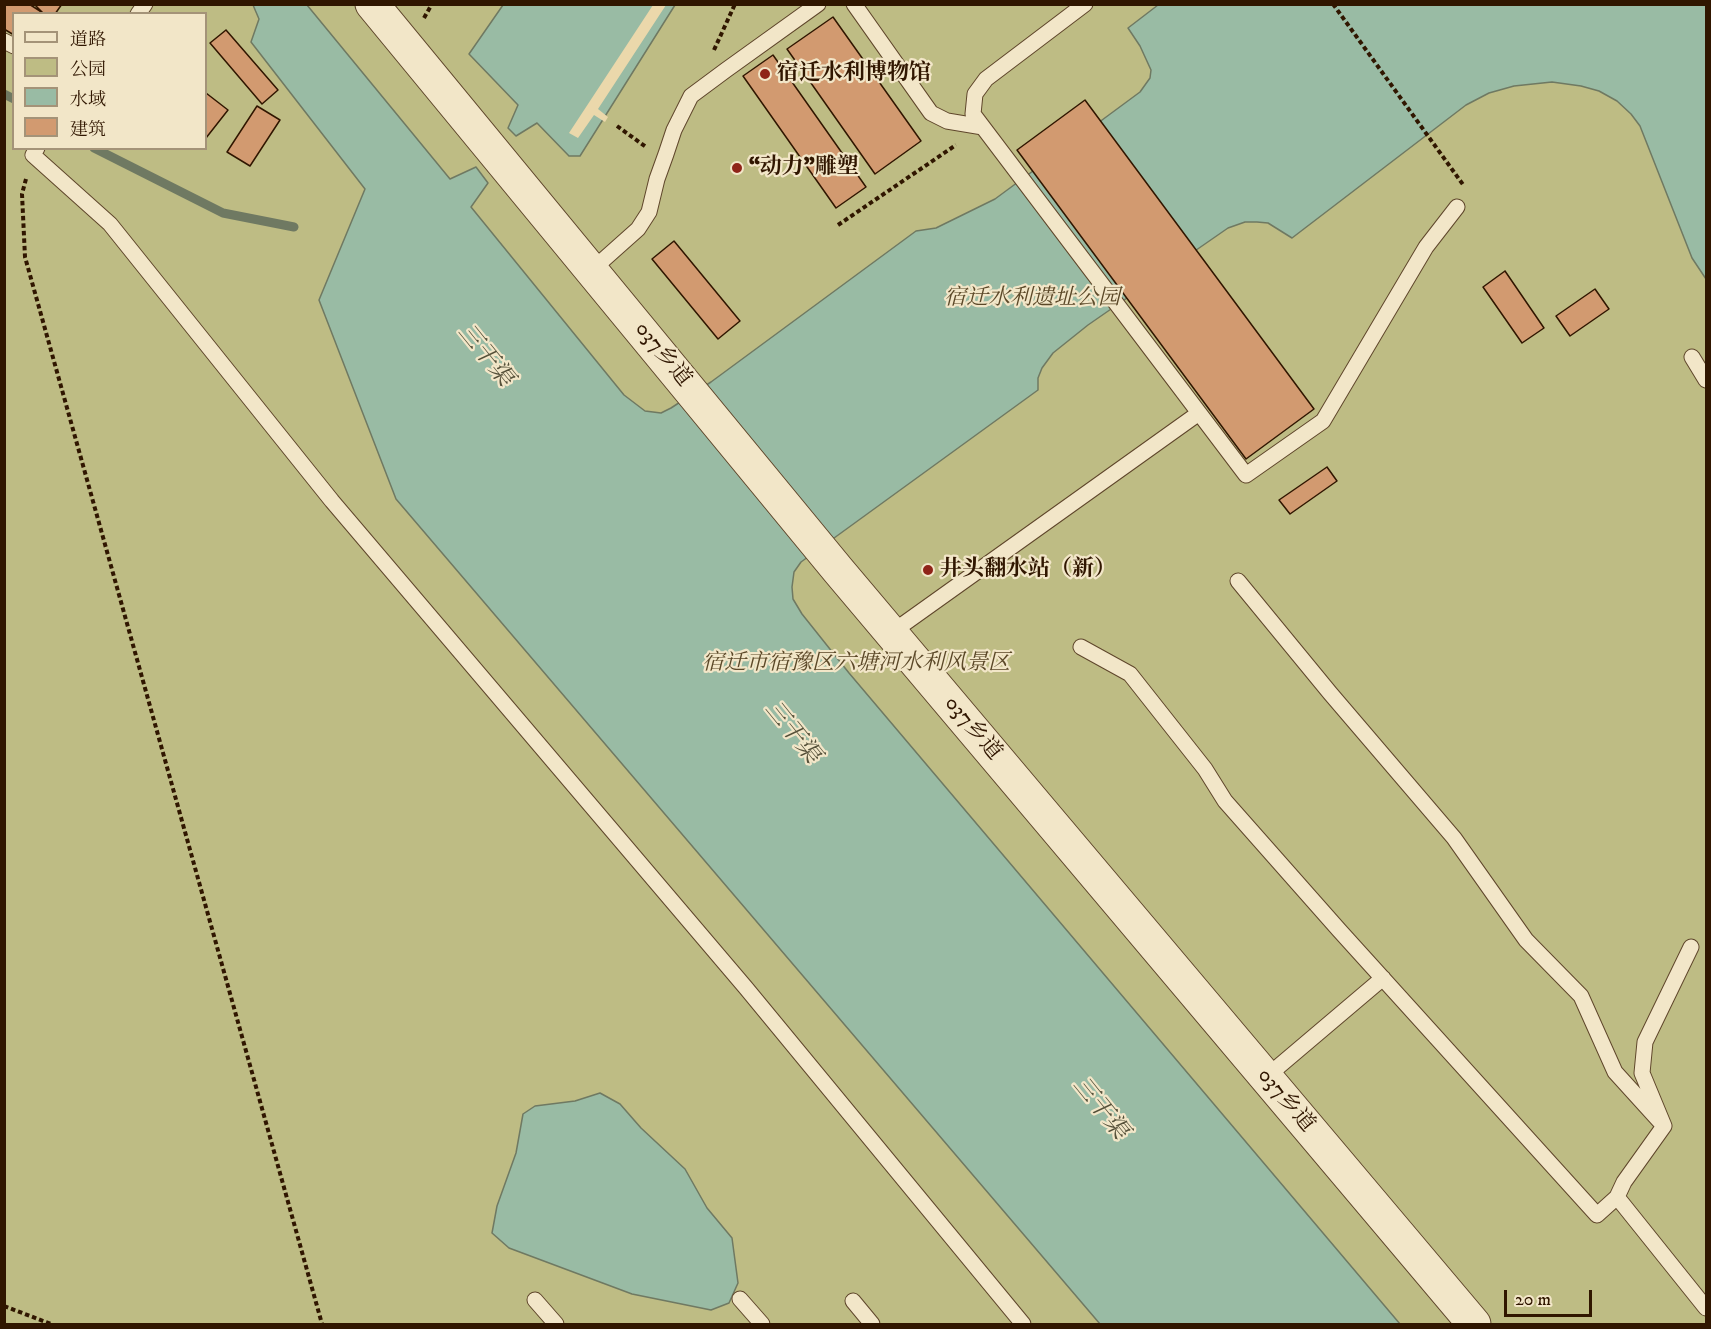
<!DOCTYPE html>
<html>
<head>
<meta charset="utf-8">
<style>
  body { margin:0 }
  #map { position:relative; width:1711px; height:1329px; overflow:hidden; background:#ebd8ab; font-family:"IM FELL DW Pica","Noto Serif SC",serif }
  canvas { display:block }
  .frame { position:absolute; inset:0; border:6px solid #301600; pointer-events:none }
  .legend { position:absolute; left:12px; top:12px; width:195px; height:138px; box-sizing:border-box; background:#f2e6c8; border:2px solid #a49378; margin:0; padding:8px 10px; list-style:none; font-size:18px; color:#301600 }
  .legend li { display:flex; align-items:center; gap:12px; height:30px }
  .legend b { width:30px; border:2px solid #a49378 }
  .scale { position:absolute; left:1504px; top:1290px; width:88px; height:27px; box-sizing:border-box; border:3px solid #301600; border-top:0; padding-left:8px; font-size:18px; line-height:21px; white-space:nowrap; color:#301600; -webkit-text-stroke:4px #f2e6c8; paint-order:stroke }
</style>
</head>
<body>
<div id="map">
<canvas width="1711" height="1329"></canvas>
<div class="frame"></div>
<ul class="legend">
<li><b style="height:8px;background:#f2e6c8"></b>道路</li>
<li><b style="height:16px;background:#bebc84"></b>公园</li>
<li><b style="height:16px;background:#99bba4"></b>水域</li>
<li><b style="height:16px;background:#d29a70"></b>建筑</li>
</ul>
<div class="scale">20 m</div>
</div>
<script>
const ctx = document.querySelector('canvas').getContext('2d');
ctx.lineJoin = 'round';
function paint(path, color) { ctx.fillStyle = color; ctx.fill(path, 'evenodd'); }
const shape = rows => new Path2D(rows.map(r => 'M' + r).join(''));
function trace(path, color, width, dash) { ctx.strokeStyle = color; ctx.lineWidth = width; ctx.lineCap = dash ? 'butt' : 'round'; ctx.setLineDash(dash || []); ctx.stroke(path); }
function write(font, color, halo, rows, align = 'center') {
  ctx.font = font + ' "IM FELL DW Pica","Noto Serif SC",serif'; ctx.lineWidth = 4.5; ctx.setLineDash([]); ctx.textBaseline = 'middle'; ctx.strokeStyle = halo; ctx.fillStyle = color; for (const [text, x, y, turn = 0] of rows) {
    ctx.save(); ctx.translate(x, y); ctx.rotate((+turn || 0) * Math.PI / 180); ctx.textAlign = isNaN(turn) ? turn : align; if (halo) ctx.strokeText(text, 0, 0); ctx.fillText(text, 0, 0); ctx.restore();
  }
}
paint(shape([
  [5,5,1706,5,1706,1324,5,1324],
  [14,14,206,14,206,148,14,148]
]), '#bebc84');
const water = shape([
  [253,5,307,5,450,179,476,167,488,183,471,207,624,395,645,411,661,413,671,408,711,382,916,231,936,228,995,199,1140,92,1150,78,1151,70,1140,46,1128,28,1158,5,1706,5,1706,279,1692,258,1640,126,1631,114,1617,101,1599,91,1581,86,1552,82,1514,86,1489,93,1466,105,1292,238,1268,223,1257,222,1245,222,1228,228,1088,325,1053,353,1042,368,1038,378,1038,390,801,562,794,572,792,587,793,599,802,614,849,673,1400,1324,1100,1324,396,499,319,300,365,189,251,42,259,19,253,5],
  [503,5,675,5,580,156,569,156,537,123,516,136,508,128,518,105,469,54,503,5],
  [600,1093,620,1104,641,1128,685,1169,707,1208,732,1238,738,1283,729,1303,711,1310,632,1294,509,1248,492,1233,497,1206,516,1153,523,1114,535,1106,575,1101,600,1093]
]);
paint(water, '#99bba4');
trace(water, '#6f7962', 1.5);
paint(shape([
  [653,5,666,5,598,109,608,117,605,122,594,115,578,138,569,133]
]), '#ebd8ab');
trace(shape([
  [4,94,14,99],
  [94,148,223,213,294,227]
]), '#6f7962', 9);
const building = shape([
  [4,4,29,4,43,13,14,14,14,35,4,29,4,4],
  [34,4,62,4,55,14,44,14,34,4],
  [833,17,921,141,875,174,787,49,833,17],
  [226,30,278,90,262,104,210,43,226,30],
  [773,55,866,187,836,208,743,76,773,55],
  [206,93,228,110,206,138,206,93],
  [1085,100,1314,409,1246,459,1017,150,1085,100],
  [257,106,280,120,250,166,227,152,257,106],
  [674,241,740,321,718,339,652,259,674,241],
  [1505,271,1544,328,1522,343,1483,287,1505,271],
  [1595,289,1609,309,1570,336,1556,316,1595,289],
  [1327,467,1337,481,1290,514,1279,500,1327,467]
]);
paint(building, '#d29a70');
trace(building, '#301600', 1.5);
const service = shape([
  [854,4,931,113,947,121,983,127],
  [1085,4,986,79,975,94,973,114,1246,475,1323,421,1426,247,1457,207],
  [138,14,145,4],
  [4,41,14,46],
  [37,148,33,155,110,224,332,501,746,988,1023,1324],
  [592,270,638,229,649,212,657,179,666,154,674,130,691,96,726,70,818,4],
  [1692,357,1706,380],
  [1238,581,1330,693,1454,838,1526,940,1581,996,1615,1072,1664,1126],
  [891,633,1199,413],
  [1081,647,1130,674,1205,769,1225,801,1339,930,1597,1215,1617,1197],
  [1691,947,1645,1042,1642,1073,1664,1126,1624,1182,1617,1197,1706,1308],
  [1265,1078,1383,978],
  [740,1299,762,1324],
  [535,1300,556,1324],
  [853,1301,872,1324]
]);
const tertiary = shape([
  [372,4,838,570,1474,1324]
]);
trace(service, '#5f462b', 17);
trace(tertiary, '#5f462b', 35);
trace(shape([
  [1333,4,1464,186],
  [424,18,432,4],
  [714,50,735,4],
  [617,126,646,147],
  [26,179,22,194,25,257,322,1324],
  [838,225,956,145],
  [4,1306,51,1324]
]), '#301600', 4, [4.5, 3]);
trace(service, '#f2e6c8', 15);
trace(tertiary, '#f2e6c8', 33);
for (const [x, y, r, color] of [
  [765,74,6,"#8f2418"],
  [737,168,6,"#8f2418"],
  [928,570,6,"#8f2418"]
]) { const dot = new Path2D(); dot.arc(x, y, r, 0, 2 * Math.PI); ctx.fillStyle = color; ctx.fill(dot); trace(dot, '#f2e6c8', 2); }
write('bold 22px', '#301600', '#f2e6c8', [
  ["宿迁水利博物馆",777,74],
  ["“动力”雕塑",749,168],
  ["井头翻水站（新）",940,570]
], 'left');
write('italic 22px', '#5b4828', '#f2e6c8', [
  ["宿迁水利遗址公园",1032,299],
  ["宿迁市宿豫区六塘河水利风景区",856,664]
]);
write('22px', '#301600', '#f2e6c8', [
  ["037乡道",662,355,51],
  ["037乡道",972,729,50],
  ["037乡道",1285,1101,50]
]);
write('italic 24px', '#555039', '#f2e6c8', [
  ["三干渠",484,356,51],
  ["三干渠",791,733,51],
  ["三干渠",1099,1109,51]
]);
</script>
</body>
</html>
